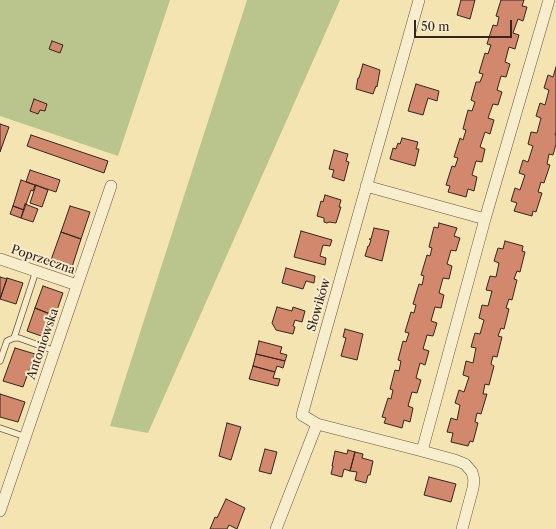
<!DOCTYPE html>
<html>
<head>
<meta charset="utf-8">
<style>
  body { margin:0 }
  #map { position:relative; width:556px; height:529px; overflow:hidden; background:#f4e4b2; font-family:"Libre Caslon Text",serif }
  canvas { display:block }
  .scale { position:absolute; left:414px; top:20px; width:98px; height:18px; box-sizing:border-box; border:2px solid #35251e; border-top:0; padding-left:5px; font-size:12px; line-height:14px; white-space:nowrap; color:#35251e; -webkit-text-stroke:3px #f8edcd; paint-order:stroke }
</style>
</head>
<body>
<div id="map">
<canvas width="556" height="529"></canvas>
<div class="scale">50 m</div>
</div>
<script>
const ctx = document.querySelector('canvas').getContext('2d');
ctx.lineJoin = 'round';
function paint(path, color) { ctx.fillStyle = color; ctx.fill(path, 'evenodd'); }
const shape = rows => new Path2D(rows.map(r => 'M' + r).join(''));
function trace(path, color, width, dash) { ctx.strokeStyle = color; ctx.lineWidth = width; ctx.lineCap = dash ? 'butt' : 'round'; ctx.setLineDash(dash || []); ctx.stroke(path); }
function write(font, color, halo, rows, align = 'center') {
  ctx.font = font + ' "Libre Caslon Text",serif'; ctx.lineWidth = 4; ctx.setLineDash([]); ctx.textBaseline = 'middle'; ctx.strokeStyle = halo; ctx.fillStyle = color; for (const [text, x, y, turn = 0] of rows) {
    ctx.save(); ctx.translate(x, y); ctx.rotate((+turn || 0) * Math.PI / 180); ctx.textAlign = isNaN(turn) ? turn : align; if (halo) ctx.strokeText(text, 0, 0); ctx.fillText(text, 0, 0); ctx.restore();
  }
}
paint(shape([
  [0,0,170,0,118,156,0,116],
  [247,0,340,0,148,433,110,426]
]), '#bac48d');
const building = shape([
  [461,0,475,0,470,19,457,15,461,0],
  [501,0,524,0,522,6,527,7,523,21,518,19,513,33,519,35,515,49,509,47,505,62,510,64,506,77,501,76,497,90,502,92,498,105,493,104,488,118,494,120,490,134,485,132,480,147,485,149,482,162,476,161,472,175,477,177,474,191,468,189,466,197,448,192,450,186,446,185,452,166,455,167,458,158,454,157,460,138,463,140,466,130,463,129,468,110,472,111,475,102,471,100,476,82,480,82,483,74,479,73,485,53,488,54,491,45,487,44,493,25,497,26,499,17,496,16,501,0],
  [52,41,63,45,60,53,49,49,52,41],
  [363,64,380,70,377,87,376,86,373,94,356,89,358,78,359,78,363,64],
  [556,67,556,131,555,135,556,135,556,144,553,155,549,154,547,164,550,165,544,183,541,182,538,192,542,193,536,212,533,211,532,216,514,211,517,203,511,201,515,188,520,190,525,175,519,173,523,160,528,162,533,146,528,144,531,132,537,133,541,118,536,116,540,103,545,105,549,90,544,88,548,75,553,77,556,67],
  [416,84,439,91,437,101,428,98,423,115,408,111,416,84],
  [34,99,47,104,45,111,40,110,38,114,30,111,34,99],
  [0,124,9,127,0,152,0,124],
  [31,135,108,161,104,173,27,146,31,135],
  [402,138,418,142,416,149,419,149,415,166,390,159,393,148,396,149,398,143,400,144,402,138],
  [334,150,348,154,346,161,349,162,344,181,332,177,334,170,329,169,334,150],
  [30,170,60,180,56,192,26,182,30,170],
  [21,180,35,185,33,191,31,190,24,210,13,206,21,180],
  [36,185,48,190,42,207,30,203,36,185],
  [325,195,341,200,339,207,341,207,336,223,329,222,327,223,324,222,324,218,317,216,321,201,323,202,325,195],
  [25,204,38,209,33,222,21,218,25,204],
  [13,206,24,210,21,218,10,214,13,206],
  [70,206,90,212,81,239,61,232,70,206],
  [439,223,457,228,454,236,460,238,456,251,451,250,447,264,452,266,449,279,443,278,439,293,444,295,441,308,435,307,431,321,437,323,433,336,427,335,423,349,429,351,425,365,420,363,416,378,421,380,417,393,412,392,408,406,413,408,410,422,404,420,402,428,384,423,386,418,382,417,388,398,391,399,393,390,390,389,395,370,399,371,401,361,398,360,403,341,406,342,409,333,405,332,411,312,414,313,416,305,413,304,419,284,422,285,424,276,421,275,427,255,430,256,432,248,429,247,434,227,438,228,439,223],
  [374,228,389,231,382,261,365,256,368,246,369,246,371,240,369,239,371,239,374,228],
  [301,231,332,240,330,246,323,245,320,256,326,258,325,265,294,257,301,231],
  [61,232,81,239,72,267,51,260,61,232],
  [505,241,523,246,522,251,525,252,520,272,517,271,514,279,517,280,512,300,509,299,506,308,509,309,504,329,501,328,498,336,502,337,497,357,493,356,491,364,494,366,489,385,485,384,483,394,487,394,481,414,477,413,475,422,478,423,473,442,470,441,468,446,451,442,453,433,447,432,451,418,457,420,460,405,455,403,459,390,464,392,469,377,463,375,466,361,473,363,476,348,471,347,475,333,480,334,484,320,479,318,482,305,488,306,492,291,486,290,490,276,496,277,499,263,494,261,498,248,503,249,505,241],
  [286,268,315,276,314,283,306,281,303,289,282,283,286,268],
  [0,277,7,279,0,299,0,277],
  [7,278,23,283,16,304,0,299,7,278],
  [43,286,63,293,55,316,35,308,43,286],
  [277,307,292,311,293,307,305,311,302,322,295,320,293,326,295,327,293,334,276,330,272,323,277,307],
  [35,308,55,316,47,338,27,331,35,308],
  [345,329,363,334,357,360,341,356,346,338,343,337,345,329],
  [259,341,282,347,280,353,287,355,285,361,256,354,259,341],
  [15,348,35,354,23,387,3,381,15,348],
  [256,354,285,361,283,368,277,366,275,372,253,366,256,354],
  [253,366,275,372,273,378,280,379,278,386,249,379,253,366],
  [0,394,25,402,18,422,0,417,0,394],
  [227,423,241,427,231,460,219,456,227,423],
  [265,449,277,452,271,474,259,471,265,449],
  [348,450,355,452,350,471,344,469,342,477,331,474,333,466,332,466,335,451,347,454,348,450],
  [355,452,363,454,362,458,373,461,370,475,368,475,366,483,355,480,357,472,350,471,355,452],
  [429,477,456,484,451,502,424,495,429,477],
  [226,499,245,508,237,529,229,525,227,529,210,529,215,517,217,518,226,499]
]);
paint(building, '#d2886d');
trace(building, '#35251e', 1);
const service = shape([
  [14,338,36,271],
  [0,361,7,341,14,338,19,338,55,351],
  [0,428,26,437]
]);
const minor = shape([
  [419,0,302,415,317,424,422,451],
  [366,186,485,219,549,0],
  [0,259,77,285],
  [0,511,111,186],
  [276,529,317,424],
  [462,529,473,488,474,480,472,472,465,464,455,460,422,451,485,219]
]);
trace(service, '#655543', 7);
trace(minor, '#655543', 12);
trace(service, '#f8edcd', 5.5);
trace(minor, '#f8edcd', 11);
write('12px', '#35251e', '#f8edcd', [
  ["Poprzeczna",43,260,19],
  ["Słowików",319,305,-74],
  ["Antoniowska",43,344,-71]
]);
</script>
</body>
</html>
